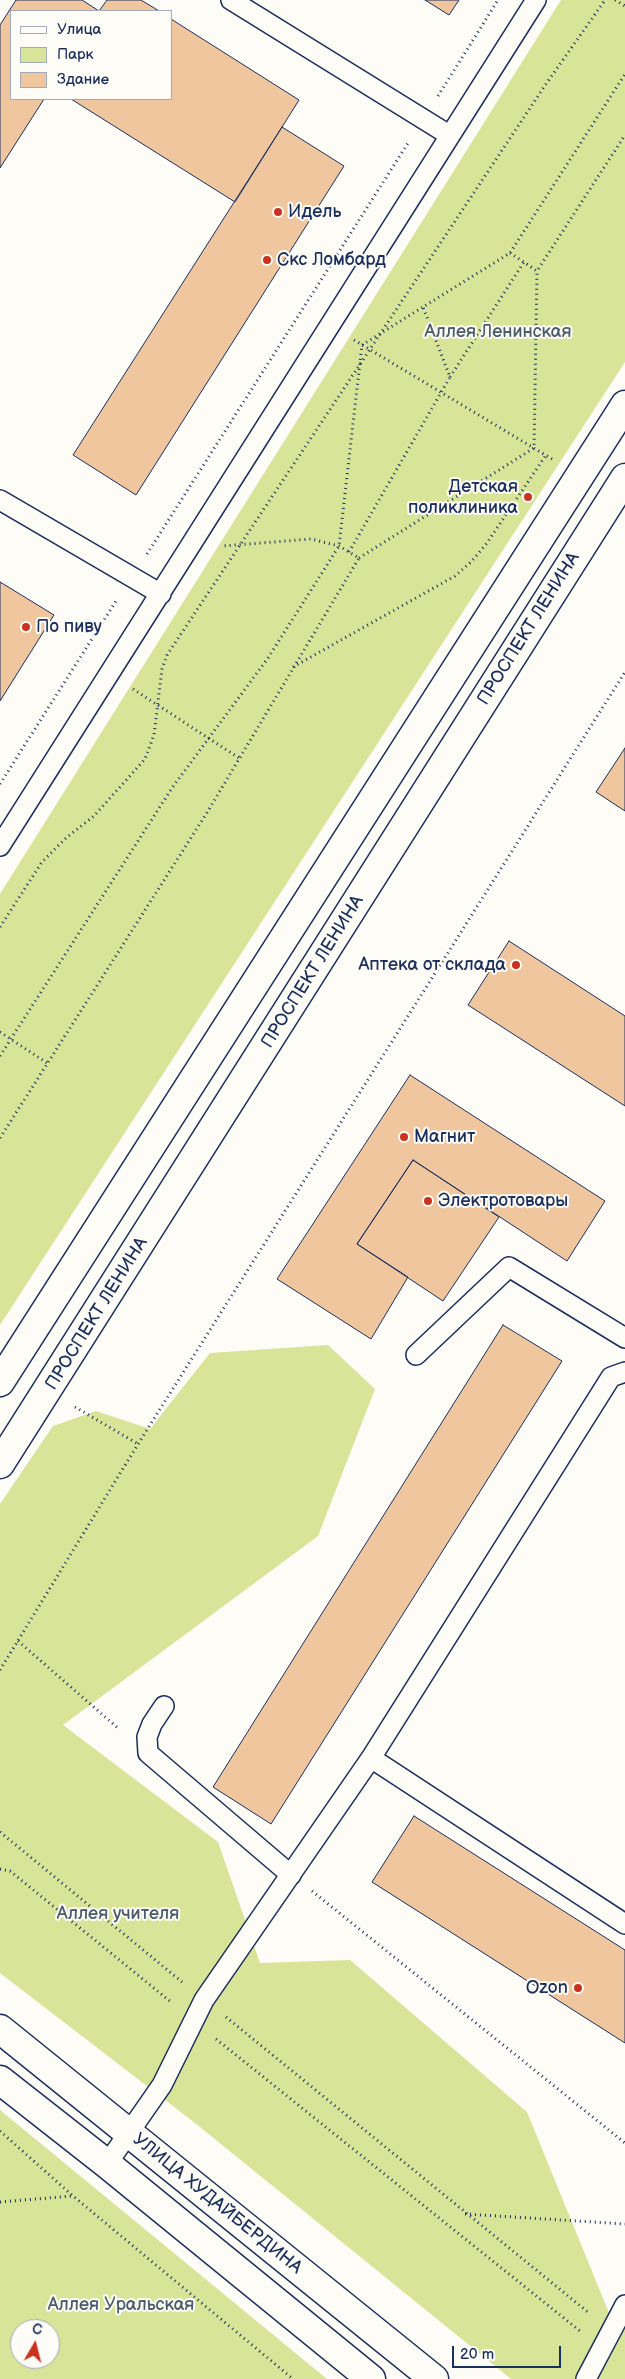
<!DOCTYPE html>
<html>
<head>
<meta charset="utf-8">
<style>
  body { margin:0 }
  #map { position:relative; width:625px; height:2379px; overflow:hidden; background:#fdfcf7; font-family:"Balsamiq Sans",sans-serif }
  canvas { display:block }
  .legend { position:absolute; left:10px; top:10px; width:162px; height:90px; box-sizing:border-box; background:#fdfcf7; border:1px solid #a3aaba; margin:0; padding:6px 9px; list-style:none; font-size:15px; color:#1b2f5e }
  .legend li { display:flex; align-items:center; gap:10px; height:25px }
  .legend b { width:25px; border:1px solid #a3aaba }
  .north { position:absolute; left:10px; top:2319px; width:50px; height:50px; box-sizing:border-box; background:#fdfcf7; border:1px solid #a3aaba; border-radius:50%; rotate:8deg; font-size:14px; font-weight:700; line-height:20px; text-align:center; color:#1b2f5e }
  .north::after { content:''; display:block; margin:auto; width:18px; height:22px; background:#c8321e; clip-path:polygon(50% 0,100% 100%,50% 72%,0 100%) }
  .scale { position:absolute; left:452px; top:2346px; width:109px; height:22px; box-sizing:border-box; border:2px solid #1b2f5e; border-top:0; padding-left:6px; font-size:15px; line-height:18px; white-space:nowrap; color:#1b2f5e; -webkit-text-stroke:4px #fdfcf7; paint-order:stroke }
</style>
</head>
<body>
<div id="map">
<canvas width="625" height="2379"></canvas>
<ul class="legend">
<li><b style="height:6px;background:#fdfcf7"></b>Улица</li>
<li><b style="height:14px;background:#d8e497"></b>Парк</li>
<li><b style="height:14px;background:#f0c69f"></b>Здание</li>
</ul>
<div class="north">С</div>
<div class="scale">20 m</div>
</div>
<script>
const ctx = document.querySelector('canvas').getContext('2d');
ctx.lineJoin = 'round';
function paint(path, color) { ctx.fillStyle = color; ctx.fill(path, 'evenodd'); }
const shape = rows => new Path2D(rows.map(r => 'M' + r).join(''));
function trace(path, color, width, dash) { ctx.strokeStyle = color; ctx.lineWidth = width; ctx.lineCap = dash ? 'butt' : 'round'; ctx.setLineDash(dash || []); ctx.stroke(path); }
function write(font, color, halo, rows, align = 'center') {
  ctx.font = font + ' "Balsamiq Sans",sans-serif'; ctx.lineWidth = 4; ctx.setLineDash([]); ctx.textBaseline = 'middle'; ctx.strokeStyle = halo; ctx.fillStyle = color; for (const [text, x, y, turn = 0] of rows) {
    ctx.save(); ctx.translate(x, y); ctx.rotate((+turn || 0) * Math.PI / 180); ctx.textAlign = isNaN(turn) ? turn : align; if (halo) ctx.strokeText(text, 0, 0); ctx.fillText(text, 0, 0); ctx.restore();
  }
}
paint(shape([
  [561,0,625,0,625,362,0,1325,0,894],
  [328,1345,375,1389,318,1536,63,1725,218,1842,260,1963,350,1960,527,2112,609,2313,625,2311,625,2379,511,2379,195,2123,0,1973,0,1504,53,1426,96,1411,150,1429,210,1353],
  [0,2110,327,2379,0,2379],
  [20,2329,50,2329,50,2359,20,2359]
]), '#d8e497');
const building = shape([
  [16,0,82,0,99,11,107,0,141,0,159,11,11,11,11,99,44,99,0,168,0,25,16,0],
  [425,0,459,0,449,15,425,0],
  [171,19,299,100,235,202,71,99,171,99,171,19],
  [282,127,344,166,136,495,73,455,282,127],
  [0,582,54,615,0,701,0,582],
  [625,748,625,811,596,792,625,748],
  [509,941,625,1016,625,1106,468,1005,509,941],
  [410,1075,605,1201,567,1261,413,1160,357,1244,408,1277,371,1339,277,1279,410,1075],
  [413,1160,499,1217,443,1301,357,1244,413,1160],
  [503,1325,562,1361,271,1824,213,1787,503,1325],
  [414,1816,625,1950,625,2043,372,1882,414,1816]
]);
paint(building, '#f0c69f');
trace(building, '#1b2f5e', 1);
const service = shape([
  [231,0,449,135],
  [0,500,161,594],
  [0,846,536,0],
  [416,1355,509,1267,625,1338],
  [164,1706,152,1724,147,1737,148,1753,291,1875],
  [371,1758,625,1924],
  [107,2164,162,2085,204,2000,371,1758,611,1377,625,1372],
  [586,2379,625,2305]
]);
const primary = shape([
  [0,1382,625,405],
  [0,1464,625,478],
  [0,2029,434,2379],
  [0,2080,107,2164,371,2379]
]);
trace(service, '#1b2f5e', 22);
trace(primary, '#1b2f5e', 31);
trace(shape([
  [615,0,625,6],
  [438,96,498,0],
  [510,253,537,271,625,135],
  [354,340,552,459],
  [450,377,524,262],
  [349,552,450,377,423,307,510,253,625,74],
  [147,554,408,143],
  [359,558,534,448,537,271],
  [293,667,455,576,471,562,487,543,546,455],
  [133,689,239,758],
  [0,784,116,601],
  [0,927,42,862,66,838,94,816,145,759,154,735,162,669,167,655,546,84,605,0],
  [0,1032,47,1063],
  [0,1056,172,788,268,658,339,546,362,345,423,307],
  [0,1138,208,811,359,558,339,546,311,539,223,546],
  [75,1407,138,1444],
  [18,1641,119,1729],
  [0,1670,138,1444,625,672],
  [0,1832,182,1982],
  [0,1869,10,1871,171,2002],
  [312,1891,625,2143],
  [226,2017,589,2313],
  [216,2039,580,2331],
  [0,2131,73,2196,293,2379],
  [0,2202,72,2196],
  [465,2214,625,2224]
]), '#1b2f5e', 3, [1, 4]);
trace(service, '#fdfcf7', 19);
trace(primary, '#fdfcf7', 28);
for (const [x, y, r, color] of [
  [278,212,5,"#c8321e"],
  [267,260,5,"#c8321e"],
  [528,497,5,"#c8321e"],
  [26,627,5,"#c8321e"],
  [516,965,5,"#c8321e"],
  [404,1137,5,"#c8321e"],
  [428,1201,5,"#c8321e"],
  [578,1988,5,"#c8321e"]
]) { const dot = new Path2D(); dot.arc(x, y, r, 0, 2 * Math.PI); ctx.fillStyle = color; ctx.fill(dot); trace(dot, '#fdfcf7', 2); }
write('18px', '#1b2f5e', '#fdfcf7', [
  ["Идель",288,212],
  ["Скс Ломбард",277,260],
  ["Детская",518,487,"right"],
  ["поликлиника",518,508,"right"],
  ["По пиву",36,627],
  ["Аптека от склада",506,965,"right"],
  ["Магнит",414,1137],
  ["Электротовары",438,1201],
  ["Ozon",568,1988,"right"]
], 'left');
write('18px', '#4a5c6c', '#fdfcf7', [
  ["Аллея Ленинская",498,332],
  ["Аллея учителя",118,1914],
  ["Аллея Уральская",121,2305]
]);
write('18px', '#1b2f5e', '#fdfcf7', [
  ["ПРОСПЕКТ ЛЕНИНА",529,629,-58],
  ["ПРОСПЕКТ ЛЕНИНА",313,972,-58],
  ["ПРОСПЕКТ ЛЕНИНА",97,1314,-58],
  ["УЛИЦА ХУДАЙБЕРДИНА",217,2204,39]
]);
</script>
</body>
</html>
